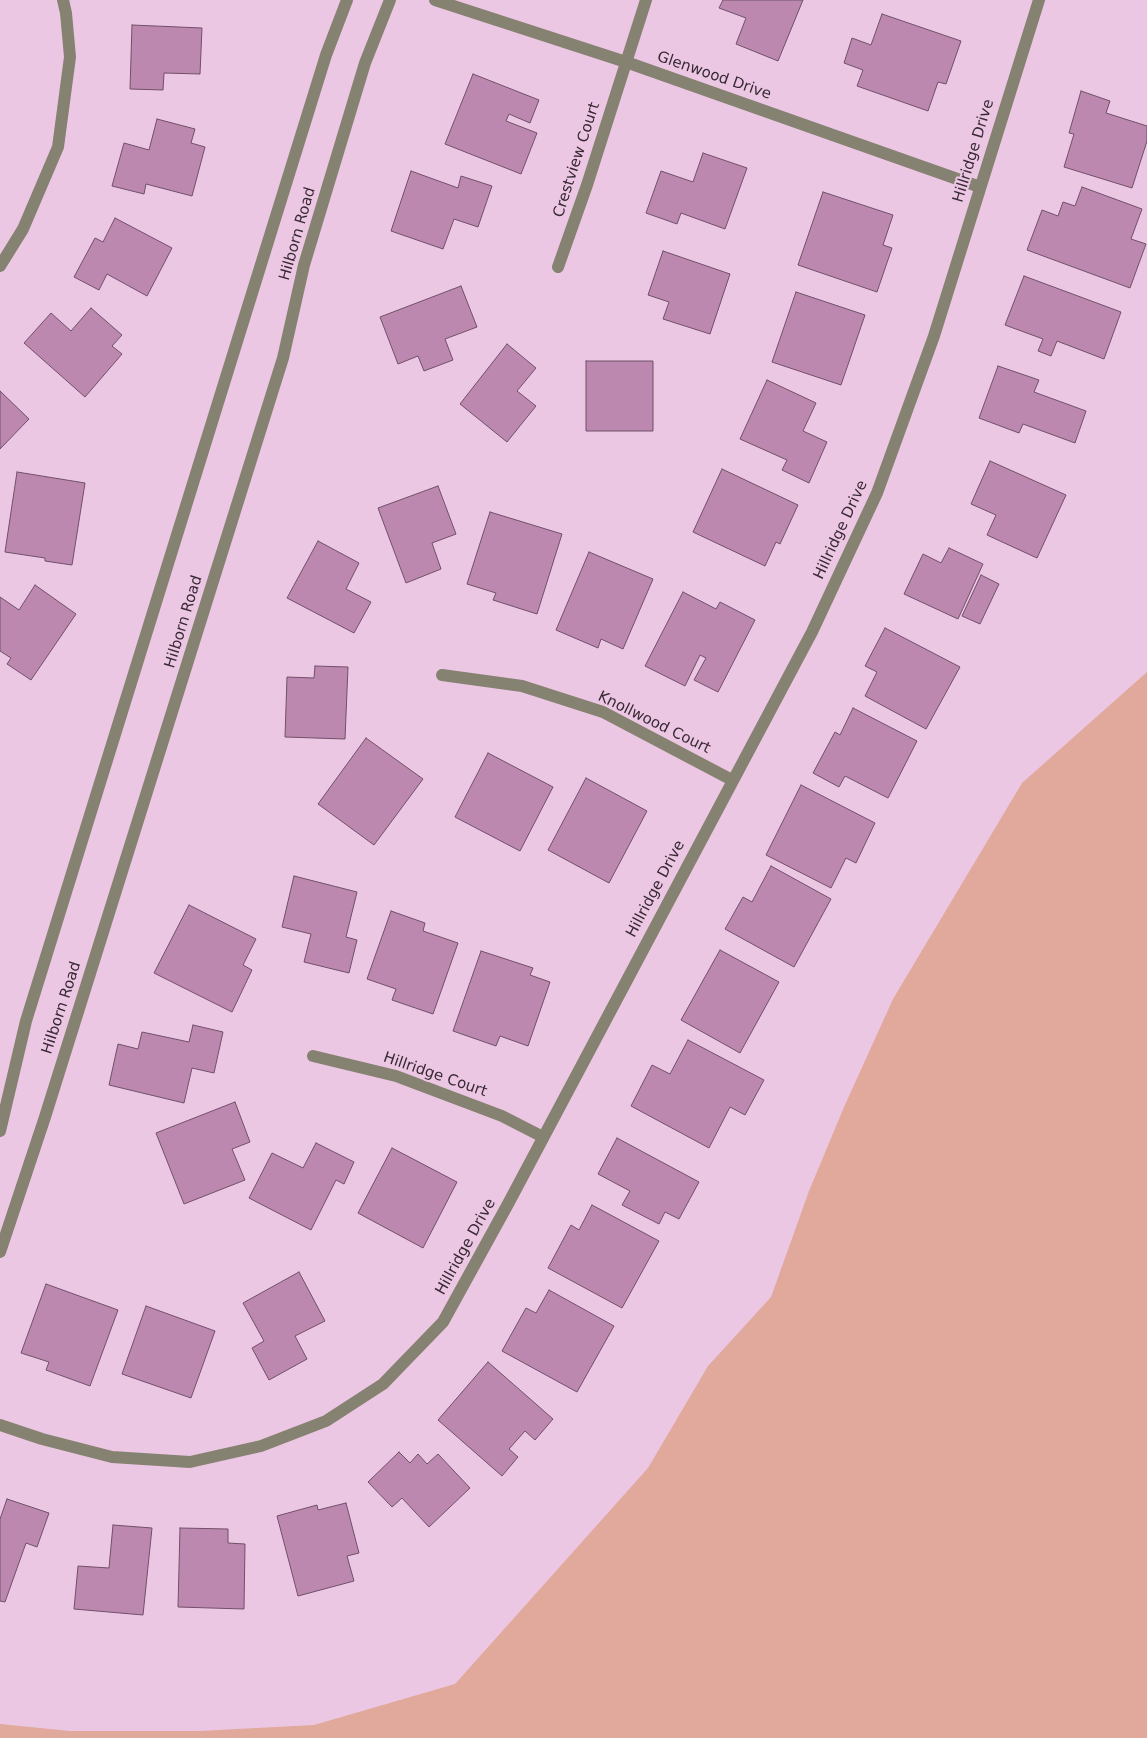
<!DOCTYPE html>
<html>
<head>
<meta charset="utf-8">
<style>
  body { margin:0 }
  canvas { display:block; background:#ecc7e3 }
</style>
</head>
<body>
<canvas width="1147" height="1738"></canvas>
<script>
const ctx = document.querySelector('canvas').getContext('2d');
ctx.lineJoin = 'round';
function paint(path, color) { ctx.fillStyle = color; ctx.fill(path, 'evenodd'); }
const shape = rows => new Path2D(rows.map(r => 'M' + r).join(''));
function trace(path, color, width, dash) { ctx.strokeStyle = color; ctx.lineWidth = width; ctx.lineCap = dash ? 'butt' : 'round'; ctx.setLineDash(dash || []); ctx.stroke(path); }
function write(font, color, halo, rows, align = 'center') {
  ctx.font = font + ' "DejaVu Sans",sans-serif'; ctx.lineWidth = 4; ctx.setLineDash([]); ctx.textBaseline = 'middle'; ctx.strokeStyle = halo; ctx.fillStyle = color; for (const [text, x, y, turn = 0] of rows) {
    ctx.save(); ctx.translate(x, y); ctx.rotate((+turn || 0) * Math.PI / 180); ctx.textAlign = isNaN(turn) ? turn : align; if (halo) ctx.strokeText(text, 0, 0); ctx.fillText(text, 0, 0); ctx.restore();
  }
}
paint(shape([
  [1147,672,1147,1738,0,1738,0,1724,70,1731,199,1731,314,1725,455,1684,648,1468,708,1366,771,1297,809,1191,844,1107,893,999,1022,783]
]), '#e0a99b');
const building = shape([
  [723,0,803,0,778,61,736,44,746,18,719,8,723,0],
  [882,14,961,41,946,84,938,82,928,111,857,86,863,70,844,63,852,38,871,45,882,14],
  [132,25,202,28,200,74,164,73,163,90,130,89,132,25],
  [473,74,539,100,530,123,509,114,506,121,537,133,521,174,445,144,473,74],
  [1081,91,1110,101,1106,113,1147,126,1147,141,1132,188,1064,167,1074,134,1069,133,1081,91],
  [157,119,195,129,191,143,205,147,192,196,146,184,144,194,112,186,124,143,149,150,157,119],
  [703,153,747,168,725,229,681,213,677,224,646,213,661,171,693,182,703,153],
  [411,171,458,188,461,176,492,186,478,227,454,219,443,249,391,231,411,171],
  [1082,187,1142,209,1131,239,1146,244,1130,288,1027,250,1042,210,1058,216,1063,202,1075,206,1082,187],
  [823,192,893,215,883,245,892,248,877,292,798,265,823,192],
  [115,218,172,248,147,296,107,274,99,290,74,277,95,238,103,242,115,218],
  [663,251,730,274,710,334,663,319,669,302,648,295,663,251],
  [1024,276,1121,312,1104,359,1057,341,1051,356,1038,351,1043,339,1005,325,1024,276],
  [461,286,477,327,445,339,453,360,424,371,418,356,398,364,380,317,461,286],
  [796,292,865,315,841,385,772,362,796,292],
  [91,308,122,335,112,346,122,354,85,397,24,343,51,313,71,331,91,308],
  [507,344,536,368,517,391,536,406,507,442,460,404,507,344],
  [586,361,653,361,653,431,586,431,586,361],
  [998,366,1039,380,1034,392,1086,411,1075,443,1023,424,1019,433,979,418,998,366],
  [767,380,816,403,803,431,827,442,809,483,782,470,787,460,740,439,767,380],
  [0,391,29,419,0,449,0,391],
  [990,461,1066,495,1037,558,987,535,996,515,971,504,990,461],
  [722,469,798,505,780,544,776,542,765,566,693,532,722,469],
  [17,472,85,483,72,565,45,561,45,558,5,552,17,472],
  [438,486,456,534,432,543,441,569,406,583,378,508,438,486],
  [490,512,562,534,537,614,493,600,496,593,467,584,490,512],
  [318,541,359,563,346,589,371,602,354,633,287,598,318,541],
  [949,548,983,564,958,619,904,594,923,554,941,563,949,548],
  [589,552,653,579,623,649,601,639,598,648,556,630,589,552],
  [981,575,999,584,980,624,962,616,981,575],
  [35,585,76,614,31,680,7,664,11,658,0,651,0,597,19,610,35,585],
  [683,592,716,609,720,602,755,620,718,692,694,680,706,658,700,655,685,686,645,666,683,592],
  [885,628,960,667,926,729,865,696,877,672,865,666,885,628],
  [315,666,348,667,345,739,285,737,287,677,314,678,315,666],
  [853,708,917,741,888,798,845,776,839,787,813,773,835,732,840,735,853,708],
  [366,738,423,779,374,845,318,804,366,738],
  [488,753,553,787,520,851,455,817,488,753],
  [586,778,647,811,609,883,548,850,586,778],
  [801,785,875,823,856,863,846,858,831,888,766,855,801,785],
  [771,866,831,899,794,967,725,929,743,897,752,902,771,866],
  [294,876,357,892,346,937,357,940,349,973,304,962,311,934,282,927,294,876],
  [189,905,256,939,243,965,252,970,232,1012,154,973,189,905],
  [391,911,425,923,423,931,458,943,433,1014,392,1000,396,989,367,979,391,911],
  [720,950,779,982,740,1053,681,1020,720,950],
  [481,951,533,968,530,975,550,982,528,1046,500,1036,496,1046,453,1031,481,951],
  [193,1025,223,1032,214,1073,192,1068,184,1103,109,1085,118,1044,138,1049,142,1032,189,1042,193,1025],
  [688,1040,764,1080,745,1115,730,1107,709,1148,631,1106,652,1065,670,1074,688,1040],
  [235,1102,250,1142,232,1149,245,1180,184,1204,156,1133,235,1102],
  [617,1138,699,1182,679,1219,665,1212,659,1224,622,1205,630,1191,598,1174,617,1138],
  [316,1143,354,1162,344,1184,336,1180,311,1230,249,1198,272,1153,303,1168,316,1143],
  [392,1148,457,1182,423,1248,358,1213,392,1148],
  [592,1205,659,1241,622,1308,548,1268,571,1225,579,1230,592,1205],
  [299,1272,325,1321,295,1336,307,1359,269,1380,252,1348,264,1341,243,1303,299,1272],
  [46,1284,118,1310,90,1386,46,1370,49,1362,21,1353,46,1284],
  [549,1290,614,1326,577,1392,502,1351,526,1308,536,1313,549,1290],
  [146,1306,215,1331,191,1398,122,1374,146,1306],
  [488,1362,553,1419,535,1440,525,1431,509,1449,518,1457,502,1476,438,1420,488,1362],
  [399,1452,410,1463,418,1454,427,1464,438,1454,470,1488,429,1527,402,1498,392,1507,368,1482,399,1452],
  [7,1499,49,1513,37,1547,26,1543,5,1602,0,1601,0,1519,7,1499],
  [346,1503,359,1553,347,1556,354,1581,298,1596,277,1516,317,1505,318,1510,346,1503],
  [113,1525,152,1528,143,1615,74,1609,78,1566,109,1568,113,1525],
  [180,1528,228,1529,228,1543,245,1544,244,1609,178,1607,180,1528]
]);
paint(building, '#bc88b0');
trace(building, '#705068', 1);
trace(shape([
  [435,0,626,62,980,187],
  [0,266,23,229,58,147,70,57,66,13,63,0],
  [558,267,587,185,646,0],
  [442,675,522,686,603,712,732,780],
  [313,1056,396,1076,502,1116,543,1137],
  [0,1131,26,1021,326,55,347,0],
  [0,1252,45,1117,283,358,304,265,365,63,390,0],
  [0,1425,42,1439,112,1457,190,1462,261,1446,326,1421,383,1384,443,1322,508,1204,812,632,877,493,934,336,1039,0]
]), '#868271', 12);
write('15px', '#382934', '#ecc7e3', [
  ["Glenwood Drive",714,76,19],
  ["Hillridge Drive",974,151,-73],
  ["Crestview Court",577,160,-72],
  ["Hilborn Road",298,234,-74],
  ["Hillridge Drive",841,530,-65],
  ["Hilborn Road",184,622,-73],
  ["Knollwood Court",654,723,26],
  ["Hillridge Drive",656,889,-62],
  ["Hilborn Road",62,1008,-72],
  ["Hillridge Court",435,1075,19],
  ["Hillridge Drive",466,1247,-61]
]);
</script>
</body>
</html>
